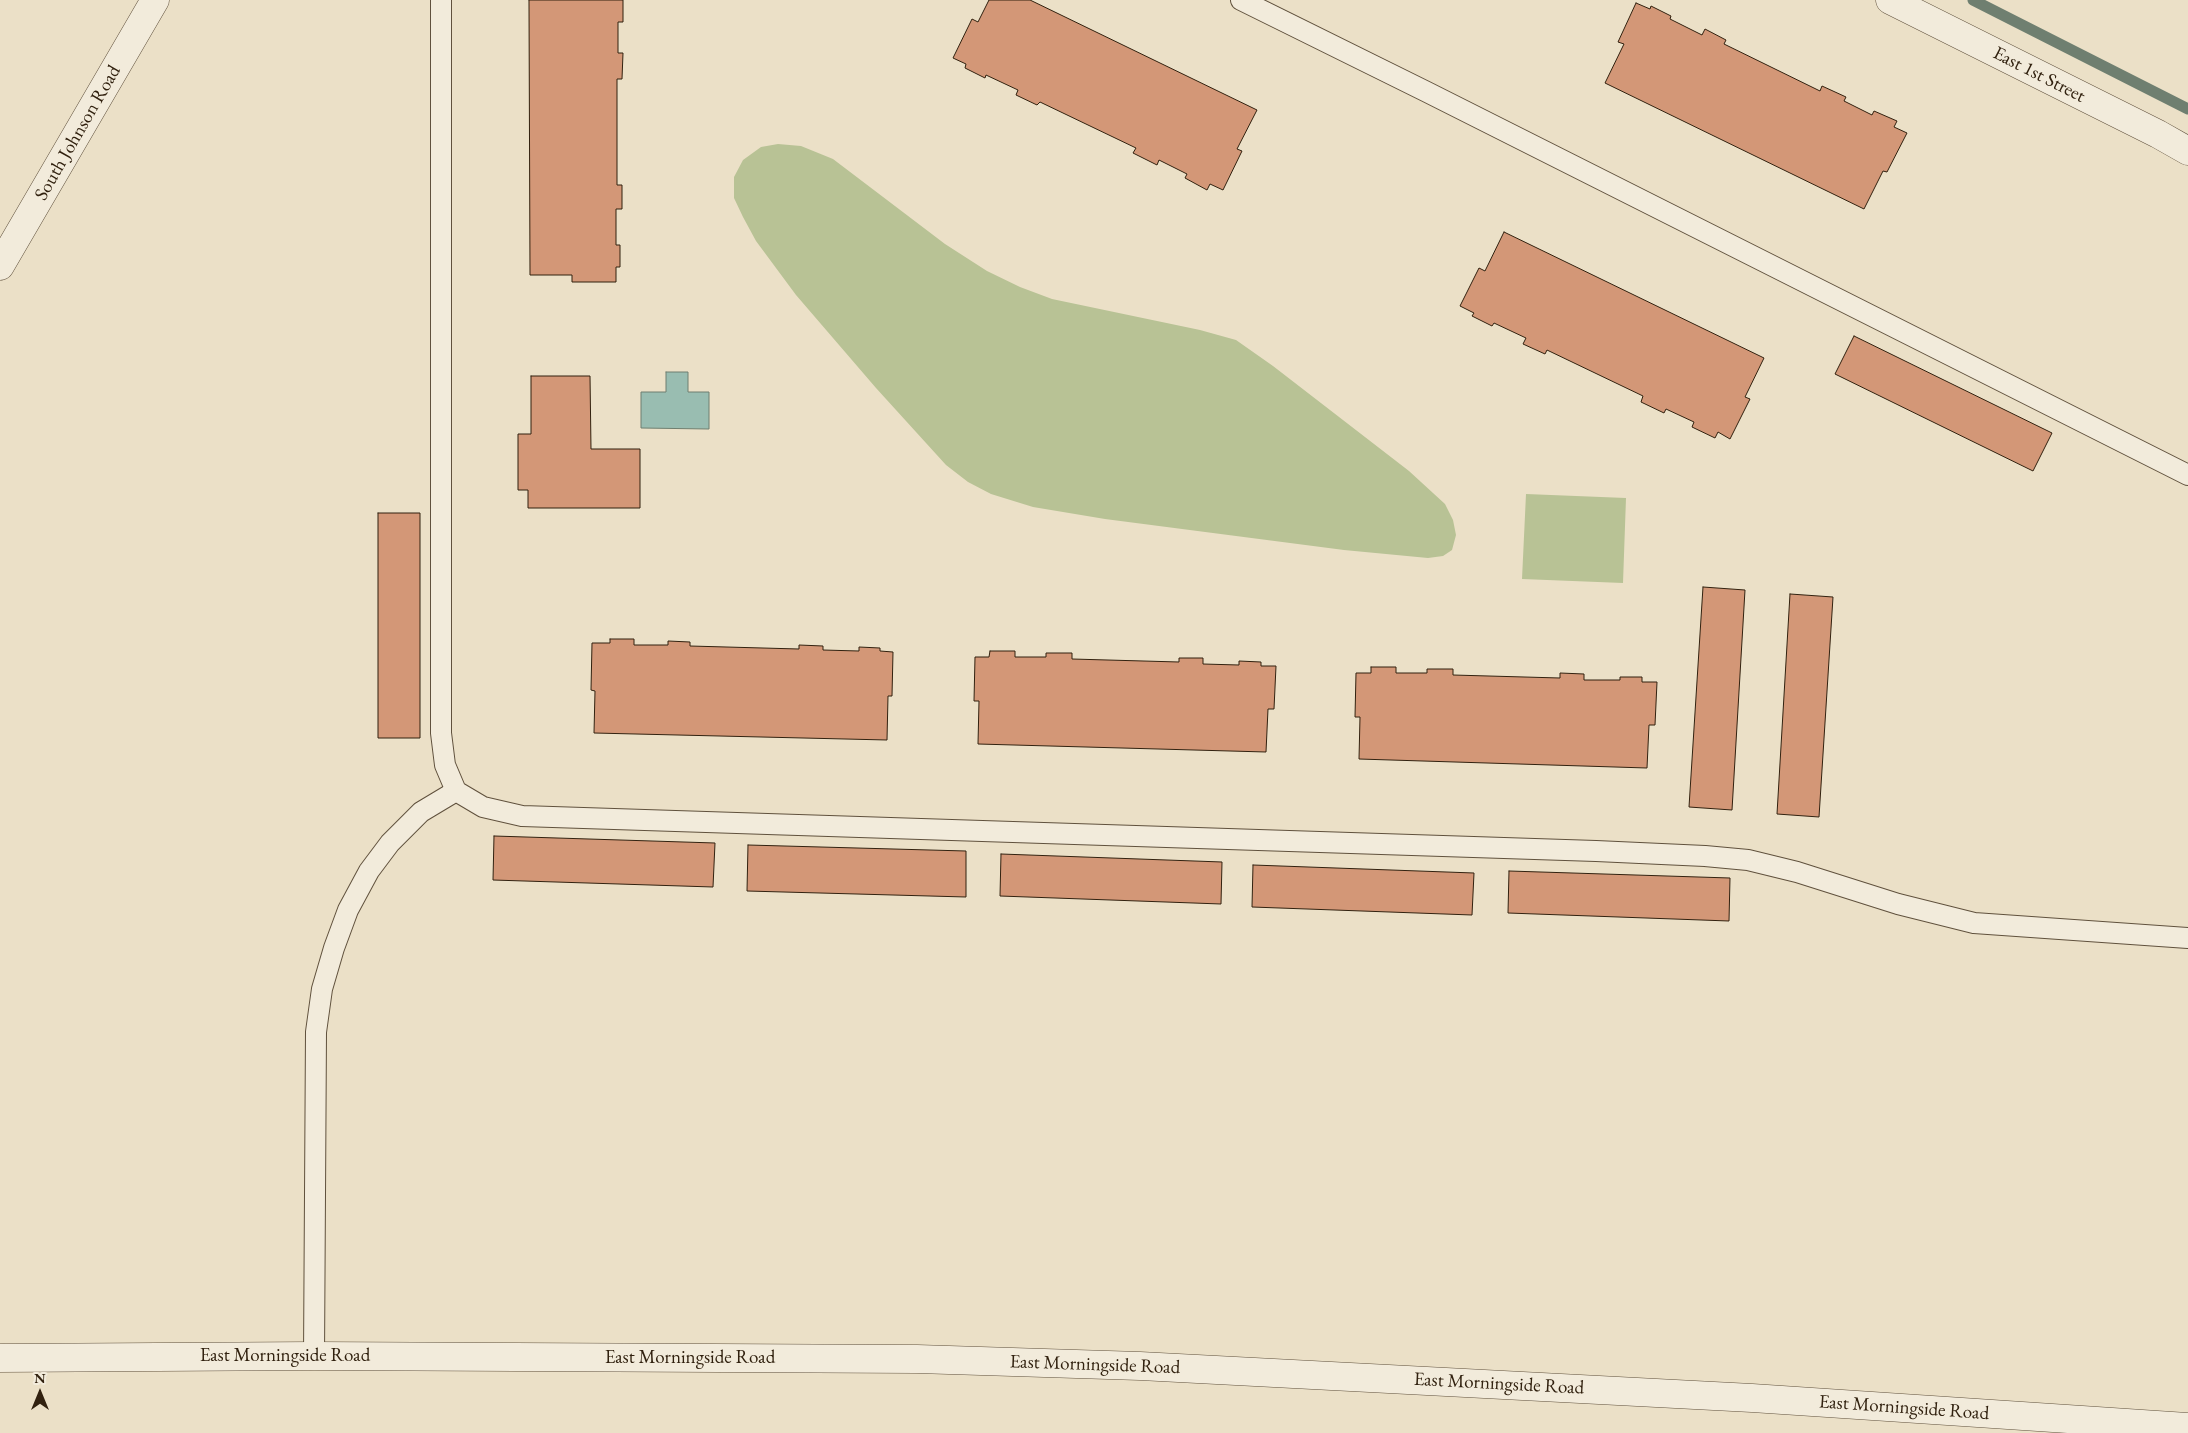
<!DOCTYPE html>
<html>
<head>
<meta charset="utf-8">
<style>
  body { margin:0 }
  #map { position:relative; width:2188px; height:1433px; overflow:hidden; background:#ebe0c7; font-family:"EB Garamond",serif }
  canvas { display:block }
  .north { position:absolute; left:15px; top:1368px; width:50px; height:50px; -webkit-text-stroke:4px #f2ebdb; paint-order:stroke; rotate:0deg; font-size:14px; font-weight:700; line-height:20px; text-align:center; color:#31210f }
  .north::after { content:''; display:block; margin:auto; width:18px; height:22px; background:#31210f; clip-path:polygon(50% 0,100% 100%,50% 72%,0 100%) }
</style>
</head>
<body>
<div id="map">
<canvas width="2188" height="1433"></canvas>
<div class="north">N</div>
</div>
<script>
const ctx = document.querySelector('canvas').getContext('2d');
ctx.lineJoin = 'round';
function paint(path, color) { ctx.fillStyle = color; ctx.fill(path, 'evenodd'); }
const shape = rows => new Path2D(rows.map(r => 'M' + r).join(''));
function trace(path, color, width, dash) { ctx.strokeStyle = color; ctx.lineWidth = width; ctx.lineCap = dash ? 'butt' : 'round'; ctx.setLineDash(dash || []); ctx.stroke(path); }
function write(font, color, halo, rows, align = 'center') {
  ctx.font = font + ' "EB Garamond",serif'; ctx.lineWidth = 4; ctx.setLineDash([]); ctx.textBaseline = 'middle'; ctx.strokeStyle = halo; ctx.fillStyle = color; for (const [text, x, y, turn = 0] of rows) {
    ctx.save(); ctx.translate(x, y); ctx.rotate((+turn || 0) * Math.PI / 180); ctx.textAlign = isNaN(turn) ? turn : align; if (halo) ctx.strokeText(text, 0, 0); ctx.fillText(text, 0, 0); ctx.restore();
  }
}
paint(shape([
  [778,144,801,146,833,159,945,244,987,271,1020,287,1052,299,1200,330,1236,340,1273,366,1409,471,1445,504,1453,520,1456,535,1452,550,1443,556,1428,558,1344,550,1105,519,1033,507,991,494,968,482,946,465,876,388,796,295,756,241,743,217,734,198,734,177,743,160,761,147],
  [1526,494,1626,498,1623,583,1522,579]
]), '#b8c295');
const water = shape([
  [666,372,688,372,688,392,709,392,709,429,641,428,641,392,666,392,666,372]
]);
paint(water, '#99bdb1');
trace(water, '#6f7f70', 1);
trace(shape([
  [1973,0,2188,109]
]), '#6f7f70', 11);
const building = shape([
  [529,0,623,0,623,22,618,22,618,53,623,53,622,79,617,79,617,185,622,185,622,209,616,209,616,245,620,245,620,267,616,267,616,282,572,282,572,275,530,275,529,0],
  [989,0,1030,0,1257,110,1237,149,1242,151,1223,190,1210,184,1207,190,1185,178,1187,174,1159,160,1157,165,1133,153,1136,148,1040,102,1037,105,1016,95,1018,90,986,75,985,78,965,68,966,64,953,58,972,19,978,22,989,0],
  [1636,3,1650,9,1651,6,1671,16,1670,19,1702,35,1705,29,1726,40,1724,44,1820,91,1822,86,1846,97,1844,101,1872,115,1874,111,1897,121,1894,127,1907,133,1887,172,1883,171,1864,209,1605,83,1624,44,1618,42,1636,3],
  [1504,232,1764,358,1745,397,1750,399,1730,439,1718,432,1715,438,1692,427,1694,422,1666,409,1664,413,1641,402,1643,396,1547,350,1545,354,1523,344,1526,338,1494,323,1492,326,1472,316,1474,313,1460,306,1479,268,1485,271,1504,232],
  [1854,336,2052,433,2033,471,1835,374,1854,336],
  [531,376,590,376,591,449,640,449,640,508,528,508,528,490,518,490,518,434,531,434,531,376],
  [378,513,420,513,420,738,378,738,378,513],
  [1703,587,1745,590,1732,810,1689,807,1703,587],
  [1790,594,1833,597,1819,817,1777,814,1790,594],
  [610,639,634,639,634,645,668,645,668,641,690,642,690,646,799,649,799,645,823,646,823,650,859,651,859,647,880,648,880,651,893,652,892,696,888,696,887,740,594,733,595,691,591,690,592,643,610,643,610,639],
  [990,651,1015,651,1015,657,1046,657,1046,653,1072,653,1072,659,1179,662,1179,658,1203,658,1203,664,1239,665,1239,661,1261,662,1261,666,1276,666,1274,709,1268,709,1266,752,978,744,979,701,974,701,975,657,989,657,990,651],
  [1371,667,1396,667,1396,673,1427,673,1427,669,1453,669,1453,675,1560,678,1560,673,1584,674,1584,680,1620,680,1620,677,1642,677,1642,682,1657,682,1655,725,1649,725,1647,768,1359,759,1360,717,1355,717,1356,673,1371,673,1371,667],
  [494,836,715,843,713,887,493,880,494,836],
  [748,845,966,851,966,897,747,891,748,845],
  [1001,854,1222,862,1221,904,1000,896,1001,854],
  [1253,865,1474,873,1472,915,1252,907,1253,865],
  [1509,871,1730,878,1729,921,1508,913,1509,871]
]);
paint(building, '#d39777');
trace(building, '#31210f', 1);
const service = shape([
  [441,0,441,733,445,765,456,791,483,807,522,816,1596,851,1705,856,1748,860,1797,872,1898,904,1974,923,2188,938],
  [1241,0,1427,92,2188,475],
  [314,1356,316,1032,322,989,334,948,348,910,369,871,390,843,421,812,456,791]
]);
const minor = shape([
  [1890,0,2158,134,2188,151],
  [0,266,155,0]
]);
const tertiary = shape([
  [0,1358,314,1356,917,1359,1140,1366,1752,1398,2188,1427]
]);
trace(service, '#60513d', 22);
trace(minor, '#60513d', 29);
trace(tertiary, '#60513d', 29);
trace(service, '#f2ebdb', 20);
trace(minor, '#f2ebdb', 28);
trace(tertiary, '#f2ebdb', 28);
write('19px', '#31210f', '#f2ebdb', [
  ["East 1st Street",2039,75,27],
  ["South Johnson Road",78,133,-60],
  ["East Morningside Road",285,1356],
  ["East Morningside Road",690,1358],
  ["East Morningside Road",1095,1365,2],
  ["East Morningside Road",1499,1384,3],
  ["East Morningside Road",1904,1408,4]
]);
</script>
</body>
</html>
